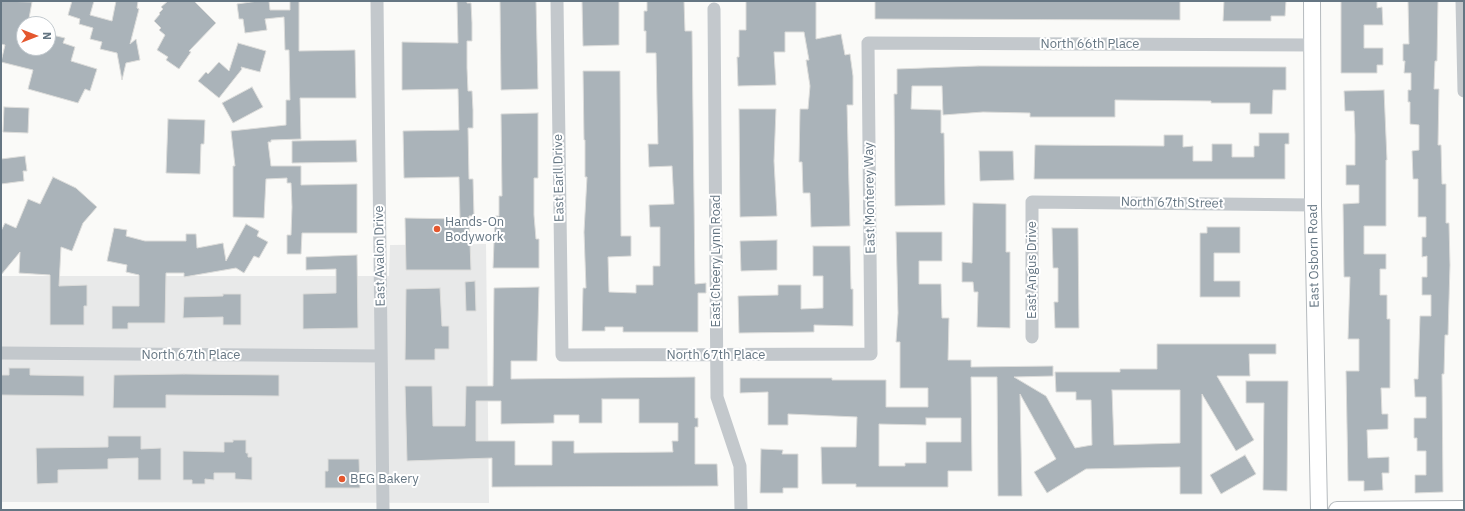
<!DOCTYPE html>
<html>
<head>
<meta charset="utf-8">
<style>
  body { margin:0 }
  #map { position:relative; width:1465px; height:511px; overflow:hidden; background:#fafaf8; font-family:"IBM Plex Sans",sans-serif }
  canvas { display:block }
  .frame { position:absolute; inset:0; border:2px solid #657683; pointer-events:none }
  .north { position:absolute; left:16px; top:16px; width:40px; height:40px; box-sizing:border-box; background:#fff; border:1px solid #c1c8cd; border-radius:50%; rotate:90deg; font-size:11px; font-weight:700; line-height:16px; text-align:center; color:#657683 }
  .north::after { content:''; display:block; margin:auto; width:14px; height:18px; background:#e4572e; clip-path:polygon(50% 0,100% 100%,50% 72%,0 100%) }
</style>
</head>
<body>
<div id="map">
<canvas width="1465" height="511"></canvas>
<div class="frame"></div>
<div class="north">N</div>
</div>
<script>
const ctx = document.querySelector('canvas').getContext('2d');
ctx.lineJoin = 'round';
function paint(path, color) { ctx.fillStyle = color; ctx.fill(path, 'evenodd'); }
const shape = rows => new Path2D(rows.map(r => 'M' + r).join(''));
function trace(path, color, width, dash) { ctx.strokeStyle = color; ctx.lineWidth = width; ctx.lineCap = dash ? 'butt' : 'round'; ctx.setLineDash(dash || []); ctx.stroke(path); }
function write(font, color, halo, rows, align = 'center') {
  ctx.font = font + ' "IBM Plex Sans",sans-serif'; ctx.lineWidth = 4; ctx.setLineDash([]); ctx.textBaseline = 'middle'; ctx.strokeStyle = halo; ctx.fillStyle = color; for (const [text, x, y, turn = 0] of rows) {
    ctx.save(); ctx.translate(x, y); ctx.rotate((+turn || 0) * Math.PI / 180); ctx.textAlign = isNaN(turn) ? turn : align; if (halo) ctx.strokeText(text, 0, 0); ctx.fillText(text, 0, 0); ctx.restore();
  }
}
paint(shape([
  [486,244,489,503,1,502,1,276,389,276,390,245]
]), '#e8e9e9');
const building = shape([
  [1,1,32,2,28,24,24,24,24,48,48,48,48,34,65,38,63,43,75,47,71,61,97,69,90,91,85,89,78,103,28,89,33,70,1,62,5,45,1,44,1,1],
  [72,1,94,1,90,15,112,21,116,1,138,1,137,8,139,9,130,44,136,39,140,60,126,63,122,80,117,53,100,49,102,42,90,39,93,28,79,24,80,19,68,15,72,1],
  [168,1,194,1,216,23,189,51,191,52,179,69,166,60,168,57,157,50,165,35,159,30,161,28,154,21,160,14,159,13,163,9,161,7,168,1],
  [258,1,269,1,270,10,290,10,290,1,299,1,299,51,355,50,356,98,300,98,301,139,271,140,271,142,268,142,271,166,301,166,301,185,357,184,357,233,302,233,301,254,287,254,287,235,291,235,292,207,291,183,287,183,287,178,266,179,264,218,233,217,233,166,235,166,231,131,286,125,286,100,290,100,289,50,285,50,284,17,265,19,267,30,245,33,243,19,239,19,237,4,258,1],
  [457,1,467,1,467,3,471,3,472,23,472,41,467,41,467,68,468,91,472,91,473,110,473,128,468,128,469,179,473,179,474,216,469,216,471,270,406,270,405,218,460,219,459,177,404,178,403,131,459,130,458,89,402,90,402,42,458,43,457,1],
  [500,1,536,1,538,89,501,90,500,1],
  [582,1,619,1,619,45,583,46,582,1],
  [647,1,684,1,685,31,692,31,695,284,706,283,706,293,698,293,698,332,623,332,623,327,605,327,605,331,582,331,583,288,586,288,584,232,587,177,585,177,585,140,584,140,583,71,620,71,621,236,631,236,631,256,608,257,609,292,636,293,636,285,653,285,653,266,660,266,660,227,650,227,649,205,674,204,672,166,649,167,648,144,658,144,657,103,656,53,646,53,646,31,644,31,644,11,647,11,647,1],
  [746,1,816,1,816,39,841,34,845,55,850,54,853,76,853,105,847,105,850,226,811,227,810,193,803,193,802,162,799,162,800,109,808,109,810,86,806,60,809,60,804,32,785,32,785,52,774,52,776,85,738,86,737,57,739,57,739,30,746,30,746,1],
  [875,1,1180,1,1180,20,875,19,875,1],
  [1224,1,1286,1,1285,16,1271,16,1271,21,1223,21,1224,1],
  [1341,1,1377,1,1377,8,1382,7,1383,25,1364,25,1364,48,1383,48,1383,65,1377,65,1377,73,1341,73,1341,1],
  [1408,1,1438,1,1437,61,1435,61,1434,89,1439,89,1438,145,1441,145,1442,184,1446,184,1446,223,1449,223,1450,265,1448,335,1445,335,1444,374,1442,374,1443,492,1415,493,1415,475,1426,475,1426,451,1417,451,1417,438,1414,438,1414,418,1426,418,1426,397,1415,397,1414,379,1418,379,1420,316,1431,316,1431,295,1422,295,1422,277,1427,277,1427,256,1422,257,1422,237,1426,237,1426,217,1418,217,1418,179,1413,179,1412,151,1419,150,1419,125,1410,124,1410,102,1408,102,1408,90,1411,90,1411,73,1404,73,1405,61,1403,61,1403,44,1409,44,1408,1],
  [238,43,266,51,260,72,241,67,242,69,219,98,198,81,206,72,208,74,219,62,229,71,238,43],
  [978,66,1286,67,1286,90,1273,90,1272,114,1250,114,1250,103,1211,103,1211,101,1115,100,1115,117,1030,117,1030,113,983,112,943,115,942,86,912,86,911,109,941,110,941,133,944,133,945,205,895,206,894,94,897,94,897,69,978,66],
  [252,87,263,107,233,123,222,103,252,87],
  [1384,90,1387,160,1386,160,1386,226,1364,226,1364,254,1386,254,1386,269,1380,269,1380,295,1387,295,1387,319,1390,319,1390,388,1381,388,1382,414,1388,414,1388,429,1367,430,1368,458,1389,457,1389,473,1382,473,1383,490,1364,491,1364,481,1348,481,1346,371,1359,371,1359,339,1348,339,1350,277,1344,277,1343,204,1359,203,1359,185,1346,185,1346,165,1355,165,1355,135,1354,111,1345,111,1344,91,1384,90],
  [4,107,29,108,28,133,3,132,4,107],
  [739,109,776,109,774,161,777,216,740,217,739,109],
  [538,113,538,178,534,178,534,215,536,239,539,239,539,268,493,268,495,216,499,216,499,196,502,196,501,114,538,113],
  [168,119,205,120,204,144,201,144,200,174,166,173,168,119],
  [1259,133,1289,133,1289,144,1285,144,1285,179,1034,179,1035,145,1164,146,1164,135,1183,135,1183,147,1193,146,1193,161,1212,161,1212,144,1232,144,1232,157,1254,157,1254,146,1259,146,1259,133],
  [356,140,357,162,292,163,292,141,356,140],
  [979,151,1013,151,1014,180,980,181,979,151],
  [25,156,27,171,23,171,24,181,1,184,1,159,25,156],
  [53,177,76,188,97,207,83,223,72,251,61,247,59,286,87,285,87,306,84,306,84,325,50,325,50,275,19,273,20,252,1,275,1,231,5,223,16,228,28,199,40,204,53,177],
  [973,203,1006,204,1006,252,1010,252,1010,328,977,327,978,292,974,292,973,282,962,282,962,262,972,263,973,203],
  [246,224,259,231,257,236,268,242,259,258,254,256,244,273,236,268,184,277,184,273,166,273,165,323,128,323,128,329,112,329,112,306,139,306,139,275,126,272,127,265,107,261,114,228,127,230,126,236,145,241,186,241,186,234,196,234,197,248,223,243,226,261,246,224],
  [1207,227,1240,227,1240,253,1214,253,1214,281,1240,281,1240,297,1200,297,1200,233,1207,233,1207,227],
  [1052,228,1078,228,1079,328,1055,328,1054,302,1058,302,1058,268,1053,268,1052,228],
  [896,232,942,232,942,261,919,261,919,284,941,284,942,318,949,318,948,360,971,360,971,367,1053,366,1053,376,1014,377,1046,396,1075,448,1092,445,1091,400,1076,400,1076,392,1056,392,1055,372,1120,372,1120,369,1157,369,1157,344,1276,344,1276,354,1249,354,1250,376,1217,376,1254,440,1236,451,1202,394,1202,494,1180,494,1180,467,1086,469,1047,493,1034,472,1056,459,1020,394,1022,496,998,496,997,377,971,377,972,471,948,471,948,487,856,487,856,484,822,484,821,447,856,447,857,417,788,414,788,425,768,425,768,392,740,393,740,378,832,378,832,380,886,380,886,407,928,407,928,388,900,388,900,342,896,342,898,313,896,232],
  [1112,390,1180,390,1180,443,1114,445,1112,390],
  [926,418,961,418,961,442,926,442,926,463,905,463,905,466,879,466,879,424,926,425,926,418],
  [777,240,777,270,741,271,740,241,777,240],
  [813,246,850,246,851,289,853,289,853,326,814,325,814,332,739,333,738,296,778,295,778,285,801,285,801,309,823,308,823,276,813,276,813,246],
  [357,255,358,328,303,329,303,294,336,293,336,269,306,270,306,257,357,255],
  [475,281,476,311,466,311,465,282,475,281],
  [539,287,537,361,511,361,511,379,695,377,695,418,698,418,698,427,695,427,695,464,717,464,718,486,492,487,492,458,407,461,405,386,432,386,433,426,465,426,466,386,493,386,494,288,539,287],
  [602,399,639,399,639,423,678,423,678,441,672,441,673,452,574,453,574,441,552,441,552,465,515,465,515,441,476,441,476,401,501,401,501,424,554,423,554,415,579,415,579,423,602,423,602,399],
  [440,288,442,326,449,326,449,349,435,349,435,360,405,360,406,289,440,288],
  [223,294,241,294,241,325,223,325,223,317,183,318,184,297,223,296,223,294],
  [9,368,30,368,30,375,84,376,84,396,1,395,1,375,9,375,9,368],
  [184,374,279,375,279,396,166,395,166,408,113,408,114,375,184,374],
  [1246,381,1288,381,1287,491,1263,490,1264,403,1246,403,1246,381],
  [108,436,141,436,141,449,161,448,161,480,138,480,138,458,108,459,108,469,58,470,58,483,37,484,36,448,108,447,108,436],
  [233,440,246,440,246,453,248,453,248,457,252,457,252,480,235,479,235,473,214,473,214,480,205,479,205,484,192,484,192,480,183,480,183,451,224,452,224,442,233,442,233,440],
  [761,449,783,450,782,454,798,454,798,488,783,488,783,493,760,493,761,449],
  [1245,455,1256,474,1221,494,1210,475,1245,455],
  [328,459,359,459,360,488,325,488,325,471,328,471,328,459]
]);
paint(building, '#aab3b9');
trace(building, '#dcdcda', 1);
const major = shape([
  [1312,1,1313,205,1319,510],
  [1337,510,1464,509]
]);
trace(major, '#b5babe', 18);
trace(shape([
  [377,1,383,510],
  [557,1,562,355,871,354,868,43,1312,45],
  [1462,1,1464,91],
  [714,9,717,397,740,466,741,510],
  [1032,337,1032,202,1313,205],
  [1,353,381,356]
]), '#c3c8cc', 13);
trace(major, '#fff', 16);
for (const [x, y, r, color] of [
  [437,229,4,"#e4572e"],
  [342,479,4,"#e4572e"]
]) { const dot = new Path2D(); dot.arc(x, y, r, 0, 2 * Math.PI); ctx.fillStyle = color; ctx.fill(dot); trace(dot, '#fff', 1.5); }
write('13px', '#657683', '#fff', [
  ["North 66th Place",1090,44],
  ["East Earll Drive",559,178,-91],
  ["East Monterey Way",870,198,-91],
  ["North 67th Street",1172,203,1],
  ["East Avalon Drive",380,256,-91],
  ["East Osborn Road",1314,256,-91],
  ["East Cheery Lynn Road",716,261,-90],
  ["East Angus Drive",1032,270,-90],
  ["North 67th Place",191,355],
  ["North 67th Place",716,355]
]);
write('13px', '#657683', '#fff', [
  ["Hands-On",445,222],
  ["Bodywork",445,237],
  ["BEG Bakery",350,479]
], 'left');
</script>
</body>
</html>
